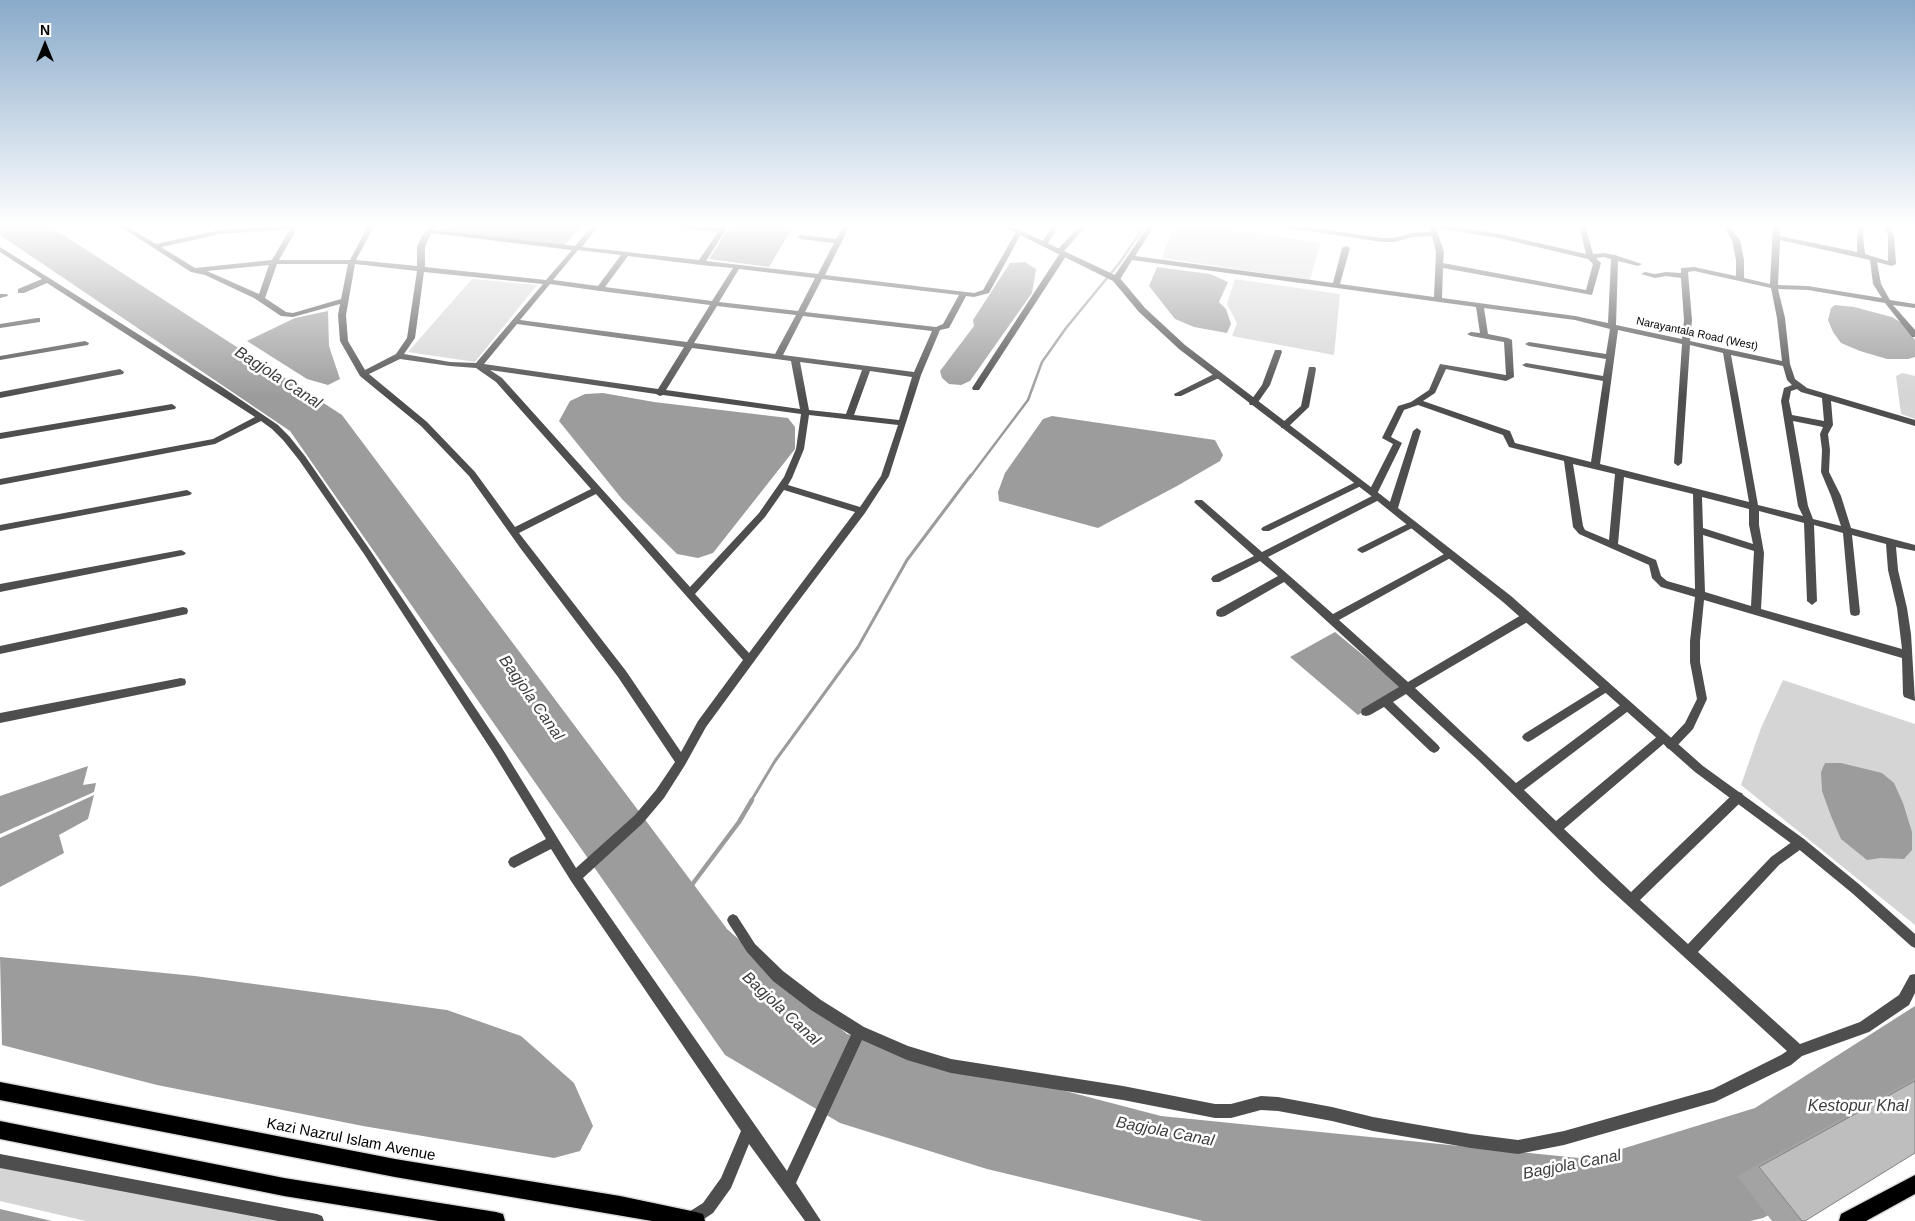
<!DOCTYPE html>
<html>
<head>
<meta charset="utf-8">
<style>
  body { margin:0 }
  #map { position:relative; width:1915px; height:1221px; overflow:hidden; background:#fff; font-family:Arial,sans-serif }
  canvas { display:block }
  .north { position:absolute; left:20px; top:20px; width:50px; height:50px; -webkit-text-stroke:4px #fff; paint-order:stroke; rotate:0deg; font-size:14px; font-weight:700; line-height:20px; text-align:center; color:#000 }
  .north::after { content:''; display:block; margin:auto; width:18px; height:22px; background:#000; clip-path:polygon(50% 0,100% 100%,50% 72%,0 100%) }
</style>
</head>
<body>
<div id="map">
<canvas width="1915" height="1221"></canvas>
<div class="north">N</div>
</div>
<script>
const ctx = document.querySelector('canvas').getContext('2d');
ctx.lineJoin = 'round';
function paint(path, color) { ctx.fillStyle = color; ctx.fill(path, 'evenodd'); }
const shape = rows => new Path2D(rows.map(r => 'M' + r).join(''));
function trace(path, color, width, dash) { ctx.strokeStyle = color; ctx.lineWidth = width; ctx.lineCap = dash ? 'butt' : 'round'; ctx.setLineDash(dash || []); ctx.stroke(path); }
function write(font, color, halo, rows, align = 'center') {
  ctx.font = font + ' Arial,sans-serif'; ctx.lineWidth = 5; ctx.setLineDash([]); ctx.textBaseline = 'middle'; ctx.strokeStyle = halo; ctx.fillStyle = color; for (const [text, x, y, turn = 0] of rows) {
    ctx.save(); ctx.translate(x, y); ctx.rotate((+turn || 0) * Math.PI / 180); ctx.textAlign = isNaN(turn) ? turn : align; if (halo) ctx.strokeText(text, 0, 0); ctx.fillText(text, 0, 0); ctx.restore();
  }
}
paint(shape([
  [1174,225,1201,225,1320,243,1310,280,1162,258],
  [472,279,537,285,475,362,408,352],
  [1235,279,1340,294,1334,355,1232,336,1237,323,1227,304],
  [1902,373,1915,376,1915,419,1901,414,1896,376],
  [1783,680,1915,724,1915,925,1741,785,1761,728],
  [0,1155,258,1209,325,1221,86,1221,0,1201]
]), '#d5d5d5');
paint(shape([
  [0,225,48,225,342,415,727,929,847,1034,1161,1116,1589,1159,1755,1108,1915,1006,1915,1139,1763,1218,1750,1221,1203,1221,987,1169,840,1123,725,1055,290,431,0,235],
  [444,225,583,225,564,245,439,231],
  [731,225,794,225,769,267,709,259],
  [1025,262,1036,269,1032,293,970,381,961,385,949,384,942,378,940,371,974,326,973,320,1010,263],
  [1157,267,1210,274,1228,282,1219,302,1226,309,1231,324,1227,333,1194,327,1175,319,1149,286],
  [1835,305,1854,307,1892,317,1905,325,1915,340,1915,357,1908,359,1887,359,1860,351,1841,343,1833,332,1828,320,1831,308],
  [328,311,329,346,340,379,328,385,307,379,247,341,295,318],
  [603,393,654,402,788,418,795,427,795,449,713,553,698,558,677,554,622,499,559,421,570,401,585,394],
  [1052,416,1215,440,1223,455,1220,461,1177,486,1098,528,999,501,998,492,1005,473,1043,419],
  [1335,632,1403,688,1358,715,1290,657],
  [1825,763,1841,763,1882,773,1894,783,1903,803,1912,832,1912,850,1904,859,1880,858,1867,860,1841,839,1831,816,1822,791,1821,772],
  [88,766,83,785,96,783,94,792,0,834,0,796],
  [94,795,88,819,59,835,64,853,0,887,0,838],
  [0,957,195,976,447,1010,521,1036,574,1083,593,1126,580,1151,554,1158,363,1126,157,1085,2,1045],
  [0,1209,52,1221,0,1221]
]), '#9c9c9c');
trace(shape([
  [970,477,1028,400,1042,362,1066,328,1121,261,1145,225]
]), '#9c9c9c', 2.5);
trace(shape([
  [751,801,775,761,858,647,907,560,971,475]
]), '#9c9c9c', 3);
trace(shape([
  [691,886,739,822,752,800]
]), '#9c9c9c', 4.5);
const primary = shape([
  [0,1082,395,1159,620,1196,696,1212,703,1214,705,1221,652,1221,395,1177,0,1100,0,1082],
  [0,1121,284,1178,496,1212,503,1214,505,1221,438,1221,284,1196,0,1139,0,1121],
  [1915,1175,1915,1194,1866,1221,1839,1221,1841,1214,1915,1175]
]);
trace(primary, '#dbdbdb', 3);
paint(shape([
  [118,225,125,225,156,244,220,230,299,225,279,260,350,260,366,230,370,225,377,225,371,232,356,260,417,266,417,247,422,236,431,226,433,225,436,227,434,230,575,246,593,225,599,225,582,247,699,260,718,232,675,227,672,225,721,228,723,225,729,225,706,261,818,274,834,243,801,239,798,237,801,235,836,239,844,225,850,225,825,275,974,293,983,290,1016,232,1021,231,1022,232,989,293,974,297,966,296,949,328,940,330,921,375,889,476,865,513,791,611,706,727,685,765,664,798,643,823,583,878,787,1171,851,1035,811,1010,773,981,747,952,729,924,727,920,729,916,733,914,737,916,755,944,783,971,821,1000,864,1027,908,1046,951,1059,1123,1086,1215,1104,1231,1104,1261,1096,1278,1097,1332,1107,1373,1117,1471,1134,1518,1140,1564,1131,1713,1089,1781,1055,1787,1051,1601,881,1477,759,1406,694,1393,702,1438,745,1440,748,1438,751,1434,753,1430,751,1384,707,1370,715,1366,716,1362,715,1361,712,1362,709,1399,687,1284,582,1225,616,1221,617,1217,616,1216,613,1217,610,1278,576,1260,561,1219,582,1213,582,1211,579,1213,576,1254,556,1196,504,1194,502,1196,500,1202,500,1262,552,1372,496,1368,493,1393,444,1382,438,1398,406,1411,402,1429,390,1440,364,1506,375,1504,342,1471,336,1467,334,1471,332,1480,333,1476,307,1132,260,1119,281,1116,281,1112,279,1149,225,1155,225,1135,256,1333,283,1342,248,1346,246,1350,248,1340,284,1434,297,1436,252,1432,236,1412,237,1394,242,1382,242,1283,227,1280,225,1294,225,1382,238,1394,238,1412,233,1431,232,1430,225,1443,225,1499,234,1586,254,1579,225,1585,225,1593,254,1604,253,1615,255,1642,264,1638,266,1618,261,1616,325,1682,339,1684,320,1681,278,1666,276,1655,278,1641,274,1645,272,1655,274,1666,272,1681,273,1681,268,1694,267,1736,276,1736,260,1732,240,1723,225,1729,225,1740,240,1744,260,1744,278,1770,284,1773,225,1779,225,1780,236,1857,252,1857,235,1859,225,1865,225,1863,235,1865,254,1888,261,1888,235,1885,229,1870,225,1889,225,1894,235,1896,264,1892,266,1877,262,1881,284,1890,300,1915,304,1915,308,1893,305,1915,330,1915,337,1912,337,1885,303,1808,290,1778,289,1785,318,1790,364,1795,379,1807,388,1915,420,1915,426,1831,401,1833,425,1828,434,1830,450,1829,472,1841,496,1851,528,1915,545,1915,551,1896,547,1898,570,1907,608,1911,634,1915,701,1904,697,1903,694,1902,658,1704,600,1700,641,1700,662,1707,699,1693,729,1675,748,1671,750,1667,748,1665,745,1667,742,1685,723,1697,699,1690,662,1690,641,1695,597,1661,587,1652,578,1649,565,1579,534,1573,527,1564,461,1509,447,1503,435,1418,405,1404,410,1391,437,1402,443,1377,494,1381,495,1383,497,1381,499,1268,557,1333,614,1448,552,1454,552,1456,554,1454,556,1339,620,1408,682,1523,614,1531,614,1532,617,1531,620,1415,688,1516,783,1623,703,1627,702,1631,703,1632,706,1631,709,1524,790,1556,821,1659,735,1663,733,1667,735,1669,738,1667,741,1564,829,1631,892,1734,793,1738,792,1742,793,1744,797,1742,801,1640,900,1688,944,1771,857,1796,839,1800,838,1804,839,1806,843,1804,847,1779,865,1698,952,1800,1044,1860,1022,1899,995,1910,975,1915,974,1915,993,1909,1005,1869,1032,1802,1056,1791,1065,1715,1102,1564,1145,1518,1154,1471,1148,1373,1131,1332,1121,1278,1111,1261,1110,1231,1118,1215,1118,1123,1100,951,1073,907,1060,862,1040,796,1183,821,1221,805,1221,749,1144,731,1188,713,1213,701,1221,682,1221,684,1215,703,1203,721,1178,741,1131,571,881,551,849,518,866,514,868,510,866,508,862,510,858,546,839,494,754,364,554,299,460,283,440,272,429,261,421,215,444,0,485,0,479,213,439,255,417,47,283,24,293,18,293,18,289,42,279,0,252,0,247,222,387,278,425,289,436,305,456,370,550,502,748,576,868,635,815,656,790,675,762,618,677,521,549,469,476,421,426,360,376,340,341,338,315,340,304,293,317,281,316,254,298,205,275,191,272,118,225],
  [1436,228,1499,238,1588,259,1593,264,1586,290,1443,263,1444,252,1436,228],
  [290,229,272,260,195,268,161,247,220,234,290,229],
  [431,233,572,250,546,280,425,267,425,247,431,233],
  [1780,240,1870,260,1873,284,1882,298,1808,286,1778,285,1780,240],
  [578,250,621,255,598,286,553,280,578,250],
  [628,256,701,265,733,268,712,301,605,287,628,256],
  [1604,257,1611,259,1608,323,1575,316,1442,298,1443,268,1592,295,1601,263,1596,258,1604,257],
  [277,264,348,264,341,299,293,313,286,312,265,298,277,264],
  [355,264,417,271,407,338,396,354,365,370,348,341,346,315,355,264],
  [269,265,259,294,207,271,269,265],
  [739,269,815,278,798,311,719,302,739,269],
  [1694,271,1771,288,1777,318,1782,361,1690,341,1692,320,1688,272,1694,271],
  [424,272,543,284,476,363,450,362,404,354,415,338,424,272],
  [822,279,959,295,943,324,936,327,805,312,822,279],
  [550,284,600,291,710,305,687,342,520,320,550,284],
  [717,306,734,308,796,315,775,354,694,343,717,306],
  [1484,308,1575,320,1610,329,1606,354,1529,342,1525,344,1529,346,1606,359,1603,376,1526,363,1522,365,1526,367,1603,381,1591,462,1515,443,1510,431,1423,401,1435,393,1446,369,1506,381,1514,377,1512,340,1508,338,1488,334,1484,308],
  [803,316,932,331,914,372,783,355,803,316],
  [517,324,684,347,658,389,484,364,517,324],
  [1618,330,1682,344,1674,463,1678,466,1682,463,1690,345,1723,353,1749,502,1600,464,1618,330],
  [692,348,791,361,800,409,666,390,692,348],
  [1731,355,1783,366,1787,380,1792,385,1784,388,1781,401,1798,506,1803,516,1758,505,1731,355],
  [400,359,450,366,476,368,496,382,591,489,515,527,475,472,427,422,369,374,400,359],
  [800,362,862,370,846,414,809,410,800,362],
  [490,370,656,394,660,396,663,395,801,414,796,449,784,477,759,513,690,587,502,378,490,370],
  [870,371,912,377,899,420,854,415,870,371],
  [1797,389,1801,392,1822,398,1824,421,1792,415,1789,401,1791,391,1797,389],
  [809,415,898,425,881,476,860,507,788,485,792,478,804,449,809,415],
  [1793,421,1823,427,1820,434,1822,450,1821,472,1831,496,1841,526,1813,519,1808,506,1793,421],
  [1573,464,1615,474,1609,540,1585,530,1583,526,1573,464],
  [1624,477,1693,494,1695,589,1667,581,1661,576,1656,560,1618,544,1624,477],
  [784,490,855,512,749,653,695,594,765,517,784,490],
  [596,494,743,660,698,721,681,752,626,671,519,533,596,494],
  [1702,497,1749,509,1749,525,1753,544,1703,528,1702,497],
  [1759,511,1804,523,1807,601,1812,605,1817,601,1814,525,1843,533,1850,612,1851,615,1855,616,1859,615,1860,612,1852,535,1886,544,1888,570,1897,608,1902,649,1761,609,1764,553,1759,525,1759,511],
  [1703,535,1754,551,1751,606,1705,592,1703,535],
  [1053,225,1059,225,1047,245,1043,245,1041,244,1053,225],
  [1081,225,1087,225,1064,251,1068,253,979,390,973,390,972,388,1060,253,1056,251,1081,225],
  [0,294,7,294,8,296,0,298,0,294],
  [37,318,40,318,40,322,0,328,0,324,37,318],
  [85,341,89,343,88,345,0,360,0,356,85,341],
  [1275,350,1281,350,1282,352,1270,385,1256,405,1250,405,1249,403,1262,385,1275,350],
  [1309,367,1315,367,1316,369,1309,407,1287,428,1281,428,1281,424,1301,406,1309,367],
  [120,369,124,372,123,374,0,398,0,392,120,369],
  [1218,372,1221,373,1221,377,1181,396,1175,396,1174,394,1218,372],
  [172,404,176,407,175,409,0,439,0,433,172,404],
  [1417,428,1421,431,1398,508,1393,511,1390,510,1388,508,1413,431,1417,428],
  [1360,480,1364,483,1363,485,1269,531,1263,531,1261,529,1263,527,1360,480],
  [187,490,192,493,190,495,0,531,0,525,187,490],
  [1413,521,1418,524,1416,526,1365,552,1362,553,1357,550,1359,548,1413,521],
  [181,550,186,553,184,555,0,592,0,584,181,550],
  [183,607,187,608,188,611,187,614,0,654,0,646,183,607],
  [181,678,185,679,186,682,185,685,181,686,0,723,0,713,181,678],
  [1606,683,1610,684,1611,687,1610,690,1532,740,1528,742,1524,740,1522,737,1524,734,1606,683]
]), '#4e4e4e');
paint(shape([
  [1001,225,1009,225,1119,277,1145,308,1185,345,1376,491,1511,596,1703,766,1804,839,1860,885,1915,934,1915,948,1911,946,1852,893,1796,847,1695,772,1503,602,1370,495,1179,349,1139,312,1113,281,1002,226,1001,225],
  [0,1154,317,1214,322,1216,324,1221,278,1221,0,1168,0,1154]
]), '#4e4e4e');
paint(primary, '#000');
paint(shape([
  [1915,1078,1915,1153,1805,1221,1772,1221,1737,1176]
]), '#a3a3a3');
const building = shape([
  [1915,1081,1915,1153,1805,1221,1802,1221,1759,1167,1915,1081]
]);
paint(building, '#bebebe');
trace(building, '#858585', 1);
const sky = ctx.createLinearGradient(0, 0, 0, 396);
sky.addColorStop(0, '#89aaca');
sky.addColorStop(0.57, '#fff');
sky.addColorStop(1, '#ffffff00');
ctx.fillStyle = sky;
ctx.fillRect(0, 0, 1915, 396);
write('11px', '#000', '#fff', [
  ["Narayantala Road (West)",1697,334,12]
]);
write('15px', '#000', '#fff', [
  ["Kazi Nazrul Islam Avenue",351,1140,11]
]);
write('italic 16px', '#3d3d3d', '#fff', [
  ["Bagjola Canal",278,378,33],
  ["Bagjola Canal",531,698,55],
  ["Bagjola Canal",781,1009,43],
  ["Kestopur Khal",1858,1107],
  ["Bagjola Canal",1165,1132,11],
  ["Bagjola Canal",1572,1165,-11]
]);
</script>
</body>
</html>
